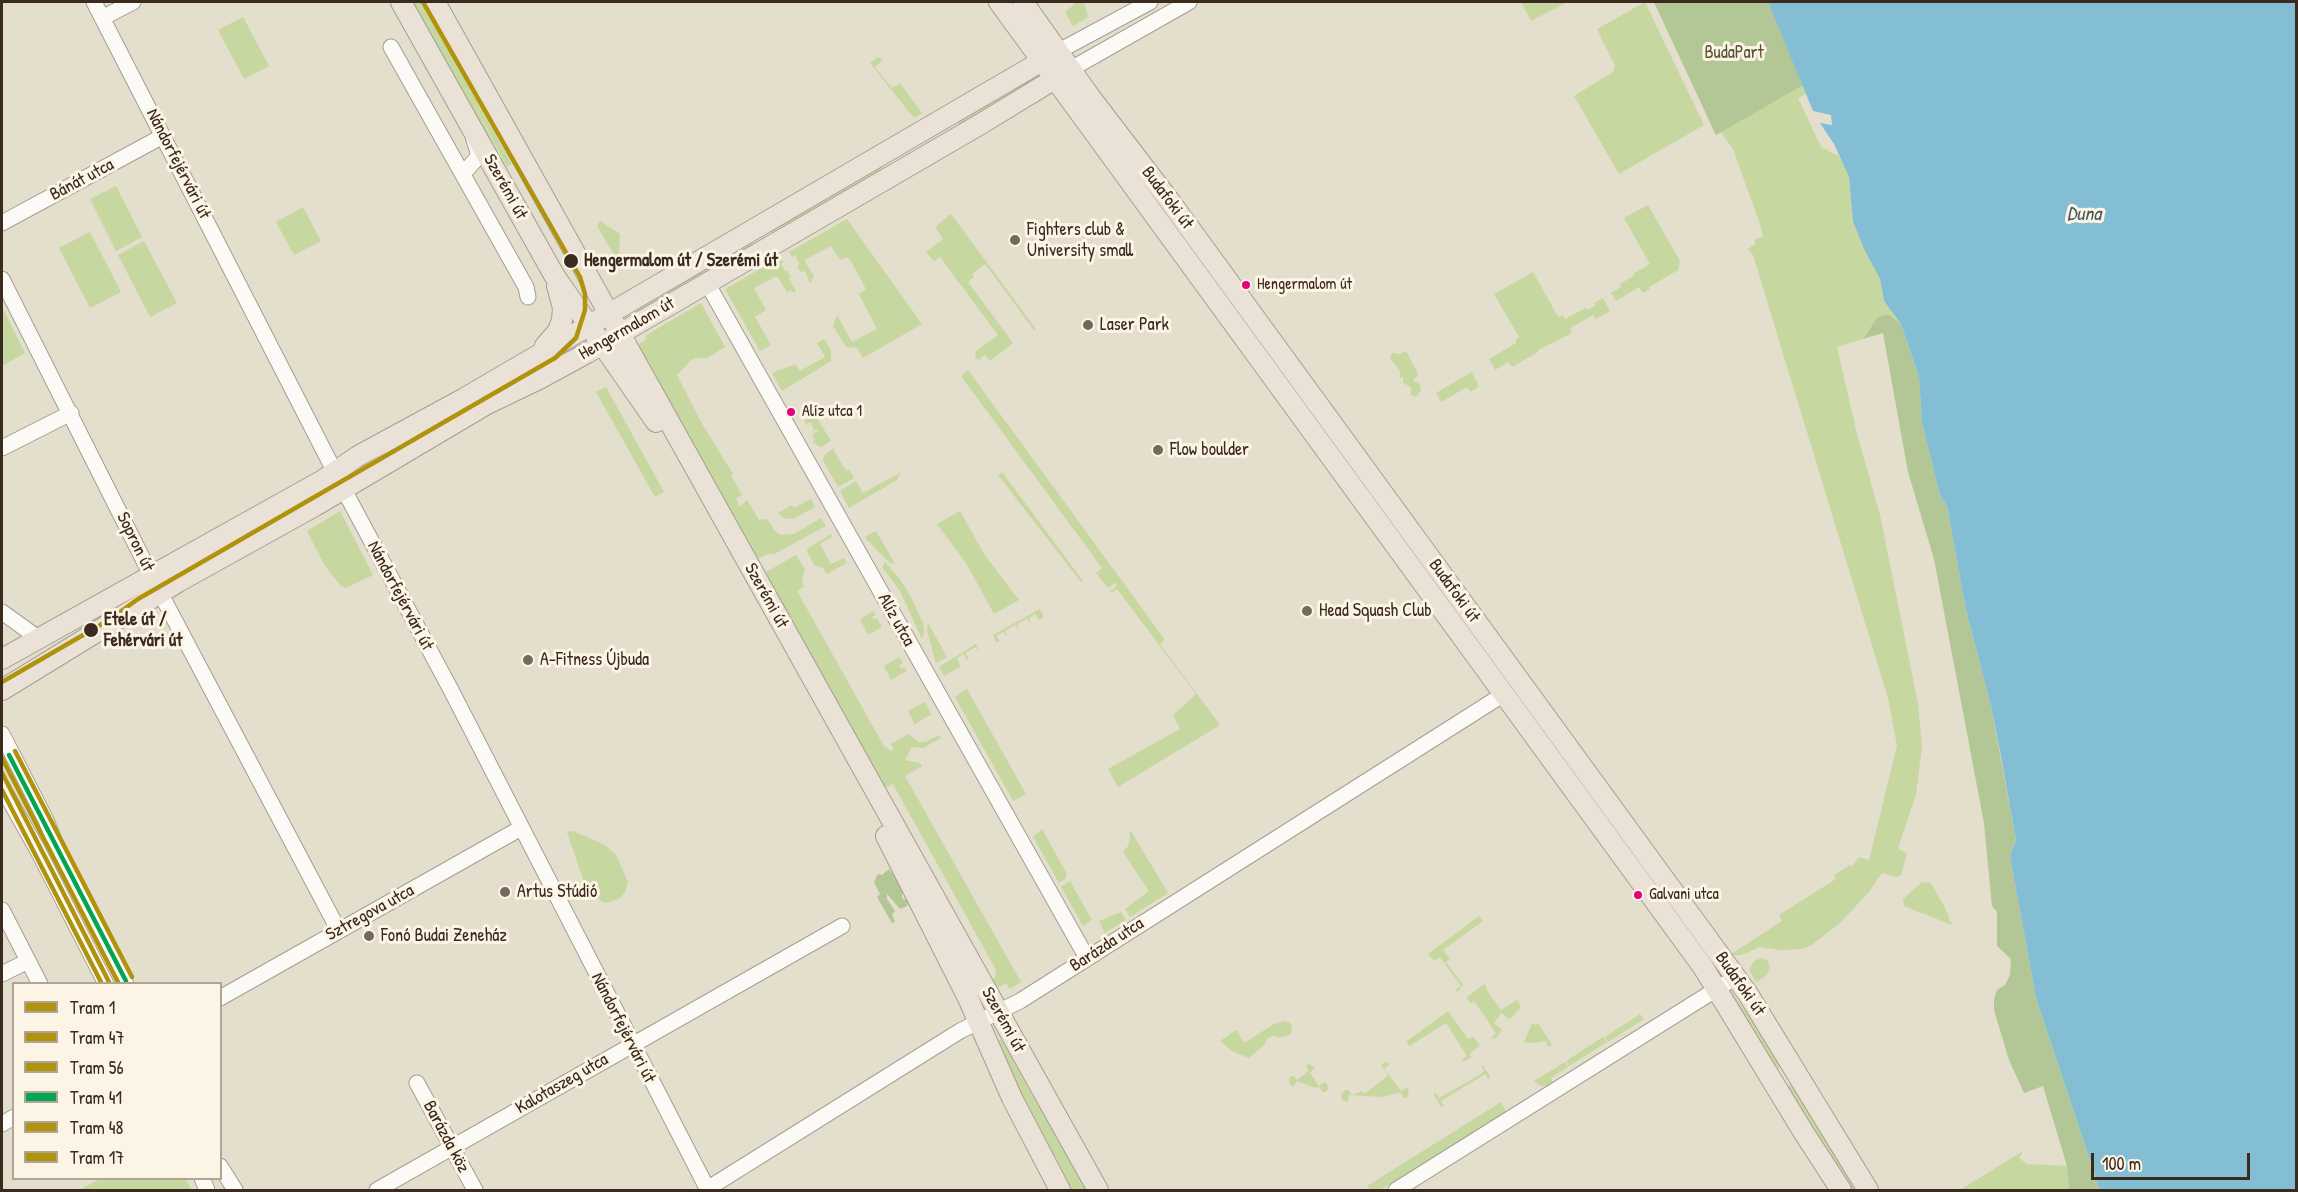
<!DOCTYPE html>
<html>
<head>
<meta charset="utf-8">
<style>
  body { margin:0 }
  #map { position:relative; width:2298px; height:1192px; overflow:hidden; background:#e4decc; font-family:"Patrick Hand",sans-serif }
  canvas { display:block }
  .frame { position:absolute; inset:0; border:3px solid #3b2a1e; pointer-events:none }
  .legend { position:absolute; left:12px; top:982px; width:210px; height:198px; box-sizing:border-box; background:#fcf5e5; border:2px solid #afa495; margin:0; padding:8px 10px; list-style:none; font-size:18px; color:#3b2a1e }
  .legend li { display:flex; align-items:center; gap:12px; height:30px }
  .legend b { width:30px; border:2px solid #afa495 }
  .scale { position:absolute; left:2091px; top:1153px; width:159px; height:27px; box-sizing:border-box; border:3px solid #3b2a1e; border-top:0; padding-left:8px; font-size:18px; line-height:21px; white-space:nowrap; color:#3b2a1e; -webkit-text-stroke:4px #fcf5e5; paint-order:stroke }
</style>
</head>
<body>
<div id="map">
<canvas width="2298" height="1192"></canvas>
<div class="frame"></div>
<ul class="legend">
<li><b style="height:8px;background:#b1920c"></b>Tram 1</li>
<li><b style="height:8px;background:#b1920c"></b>Tram 47</li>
<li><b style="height:8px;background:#b1920c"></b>Tram 56</li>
<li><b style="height:8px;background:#00a651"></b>Tram 41</li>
<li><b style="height:8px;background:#b1920c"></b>Tram 48</li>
<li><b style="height:8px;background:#b1920c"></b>Tram 17</li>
</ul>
<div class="scale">100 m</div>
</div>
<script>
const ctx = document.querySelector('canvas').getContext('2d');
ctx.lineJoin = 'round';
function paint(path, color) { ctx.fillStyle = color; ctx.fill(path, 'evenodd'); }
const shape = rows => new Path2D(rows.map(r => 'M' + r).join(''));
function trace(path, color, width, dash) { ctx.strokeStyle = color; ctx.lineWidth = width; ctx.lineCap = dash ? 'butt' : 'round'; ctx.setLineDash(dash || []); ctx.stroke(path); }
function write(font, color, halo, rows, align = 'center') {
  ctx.font = font + ' "Patrick Hand",sans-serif'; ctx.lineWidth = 6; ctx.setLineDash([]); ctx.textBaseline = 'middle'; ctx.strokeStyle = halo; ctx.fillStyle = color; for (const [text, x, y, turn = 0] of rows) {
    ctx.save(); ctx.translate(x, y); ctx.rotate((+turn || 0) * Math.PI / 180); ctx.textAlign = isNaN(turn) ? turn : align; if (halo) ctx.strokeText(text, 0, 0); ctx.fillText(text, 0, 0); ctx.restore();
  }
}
paint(shape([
  [409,2,428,2,516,159,512,162,467,84,512,164,507,167,465,85,505,166,502,168],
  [1077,2,1084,2,1088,17,1073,26,1065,12],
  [1521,2,1568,2,1531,21],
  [1645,2,1704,125,1619,174,1574,96,1613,72,1615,66,1597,29],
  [1654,2,1768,2,1803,85,1806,94,1798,98,1821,147,1839,156,1849,177,1853,222,1865,251,1880,279,1884,301,1901,324,1888,314,1877,318,1863,339,1837,347,1857,434,1880,515,1918,704,1922,747,1916,794,1898,848,1907,854,1901,875,1897,877,1882,873,1868,893,1840,923,1813,944,1803,949,1780,950,1759,947,1742,955,1730,955,1782,921,1779,915,1836,879,1834,875,1850,865,1852,867,1859,857,1869,860,1897,746,1888,698,1753,255,1748,249,1755,244,1755,240,1763,236,1759,221,1733,149,1721,132,1716,135],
  [243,17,269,66,244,79,218,30],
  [878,57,883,60,875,67,892,88,900,83,922,113,914,118,870,63],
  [1026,77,1031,86,958,126,958,122],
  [924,140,887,162,877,174,774,234,769,231],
  [116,186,142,237,116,251,90,199],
  [1648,205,1680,261,1678,270,1649,287,1650,289,1643,293,1639,287,1616,301,1611,293,1621,287,1620,284,1634,276,1633,274,1650,264,1624,218],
  [303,207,321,241,294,255,276,222],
  [951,214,1036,329,1034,330,985,264,972,274,974,277,968,282,1013,343,990,361,985,355,978,360,975,356,976,351,998,335,940,257,934,261,926,252,943,239,935,227],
  [847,219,922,324,863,358,857,348,846,347,833,326,837,315,852,342,877,329,859,294,866,289,852,263,847,257,840,260,831,246,804,260,814,276,810,284,805,271,801,272,797,266,800,264,795,255,792,257,789,252],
  [600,221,620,234,619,258,616,258,597,226],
  [90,232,121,292,90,308,59,248],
  [751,240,753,245,751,248,635,317,632,312,636,309],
  [144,241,177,303,150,317,118,255],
  [781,257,783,262,781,264,785,271,787,271,791,277,789,279,796,291,794,293,791,290,787,292,777,276,754,288,766,310,755,317,771,345,760,351,725,289],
  [1533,272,1558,317,1563,315,1565,319,1586,308,1588,310,1595,306,1594,303,1603,298,1610,311,1596,319,1593,315,1570,328,1572,333,1538,350,1538,352,1512,367,1508,362,1495,370,1489,359,1516,343,1516,339,1519,337,1494,294],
  [701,303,725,347,707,358,696,358,690,361,677,375,701,422,733,474,731,475,742,495,736,498,740,507,747,500,759,520,767,519,775,531,781,535,794,534,821,518,826,526,774,554,768,554,753,561,636,346,647,339,645,336],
  [2,307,25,353,2,366],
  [824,339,831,350,831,361,782,391,772,373,795,364,800,371,825,357,817,343],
  [1406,351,1418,374,1413,381,1419,383,1421,390,1416,397,1411,395,1411,387,1403,383,1403,377,1400,378,1400,371,1390,358,1392,353,1400,354],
  [968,370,1165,640,1160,644,1220,725,1118,787,1108,769,1180,729,1173,715,1196,694,1117,589,1112,593,1110,591,1117,586,1115,583,1108,588,1096,573,1102,568,961,376],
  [1472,372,1479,386,1471,392,1467,387,1441,402,1436,393],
  [606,387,664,492,655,497,596,392],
  [814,413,831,441,821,447,812,442,815,440,812,434,818,431,818,429,814,431,811,422,806,424,804,421],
  [835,448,834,451,846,471,849,469,854,478,838,487,823,460,825,454],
  [901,472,897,480,849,508,840,491,856,481,863,493],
  [1002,472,1083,581,1081,582,998,475],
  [811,499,815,507,795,518,785,519,778,513,792,505,794,508],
  [340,511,373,575,346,588,341,586,325,566,307,531],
  [960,511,984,554,1019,600,994,614,966,563,937,524],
  [876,531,895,564,889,562,866,539,865,537],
  [831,534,832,537,820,544,831,564,844,558,847,563,827,574,823,568,814,565,807,551,808,548],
  [796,555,805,569,802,580,804,587,797,591,885,748,887,747,890,751,894,749,891,744,909,734,918,742,925,742,939,735,941,738,923,748,912,747,905,760,920,763,922,766,905,776,1021,982,1010,989,1006,983,994,990,991,985,996,973,995,968,893,784,884,789,774,591,766,572],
  [885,562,900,579,911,597,923,623,924,632,922,639,900,591,882,567],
  [1040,609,1043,615,1043,618,1039,620,1035,614,1029,618,1032,624,1027,619,1017,624,1020,631,1015,625,1005,631,1008,637,1003,632,996,636,1000,642,996,642,993,635],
  [874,611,875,615,872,617,874,620,877,618,882,627,868,635,860,619],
  [928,623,947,657,936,663,927,631],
  [976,644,980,653,976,647,965,653,969,659,967,660,963,654,957,658,960,667,944,676,939,667],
  [899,657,903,663,899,666,901,669,905,667,907,671,891,680,884,666],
  [967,689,1026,794,1013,801,955,697],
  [925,702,932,716,930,715,918,722,915,725,908,711],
  [1042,829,1067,874,1065,879,1059,883,1033,837],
  [573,831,605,845,616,855,628,882,625,892,619,899,605,903,592,895,583,879,567,832],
  [1131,831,1168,893,1130,917,1125,909,1149,891,1123,852,1128,846,1130,839,1129,832],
  [1070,881,1092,920,1083,926,1061,887],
  [1922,882,1931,883,1945,908,1952,925,1904,906,1903,899],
  [1121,912,1126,920,1105,933,1099,921],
  [1479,916,1483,921,1443,950,1450,959,1446,962,1463,985,1457,992,1455,990,1461,986,1440,957,1434,961,1428,954],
  [1761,958,1767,960,1770,968,1766,976,1756,982,1749,970,1754,961],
  [1484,984,1487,987,1486,989,1501,1010,1517,1000,1521,1007,1510,1019,1501,1013,1494,1023,1502,1030,1495,1039,1491,1038,1496,1033,1474,1001,1471,1003,1467,999,1468,996],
  [1731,991,1757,1027,1782,1067,1780,1069,1770,1062,1728,992],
  [1448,1011,1468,1039,1473,1037,1480,1045,1470,1054,1471,1058,1465,1061,1461,1060,1467,1056,1446,1023,1411,1045,1411,1047,1406,1042],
  [1640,1014,1644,1019,1608,1042,1605,1037],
  [1284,1021,1290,1023,1292,1027,1291,1034,1279,1038,1274,1035,1267,1039,1264,1045,1249,1058,1232,1051,1220,1041,1236,1030,1244,1043,1274,1024],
  [1532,1023,1535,1025,1538,1023,1552,1045,1548,1047,1546,1041,1534,1043,1524,1042],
  [1603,1037,1607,1042,1569,1066,1566,1061],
  [1001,1039,1037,1104,1048,1117,1087,1190,1068,1190,993,1043],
  [1386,1062,1390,1064,1384,1069,1401,1091,1406,1088,1409,1089,1407,1098,1404,1098,1400,1092,1382,1097,1349,1095,1348,1102,1342,1100,1341,1094,1345,1090,1348,1090,1352,1095,1362,1091,1364,1094,1388,1076,1381,1065],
  [1565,1062,1568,1067,1551,1078,1553,1082,1547,1086,1541,1086,1534,1081],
  [1309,1064,1315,1067,1310,1073,1319,1086,1325,1082,1327,1084,1328,1090,1325,1092,1322,1092,1320,1087,1315,1088,1297,1081,1293,1087,1289,1083,1290,1076,1294,1076,1297,1080,1309,1071,1306,1066],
  [1480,1065,1483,1066,1490,1076,1489,1080,1485,1074,1441,1101,1444,1107,1441,1107,1434,1095,1435,1092,1439,1098,1481,1074,1484,1071],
  [1789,1085,1795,1086,1861,1190,1849,1190,1786,1089],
  [1501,1102,1506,1112,1380,1190,1370,1190,1367,1186],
  [2023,1151,2019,1158,2027,1164,2067,1166,2069,1190,1960,1190],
  [102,1178,185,1179,192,1190,79,1190]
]), '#c6d79f');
paint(shape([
  [1654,2,1768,2,1803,85,1716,135],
  [1888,314,1901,324,1919,377,1922,423,1940,495,1947,506,1966,610,1991,706,2016,840,2010,856,2036,998,2100,1190,2069,1190,2067,1166,2043,1086,2024,1093,2009,1060,1994,1010,1994,999,1997,990,2005,985,2010,975,2011,959,1997,946,1997,912,1992,906,1984,823,1934,559,1908,472,1883,333,1863,339,1877,318],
  [889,869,903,888,902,899,908,900,907,906,900,909,887,894,887,899,895,911,892,914,895,922,892,923,877,897,880,894,874,882,878,874,882,875]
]), '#b2c696');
paint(shape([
  [1768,2,2296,2,2296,1190,2100,1190,2036,998,2010,856,2016,840,2000,751,1991,706,1966,610,1947,506,1940,495,1922,423,1919,377,1901,324,1884,301,1880,279,1865,251,1853,222,1849,177,1834,144,1820,123,1832,125,1831,115,1813,111]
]), '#84bed4');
const minor = shape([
  [94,2,343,488,451,690,708,1190],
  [102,18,133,2],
  [391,47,526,287,528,297],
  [1059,51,1150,2],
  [1071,69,1189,2],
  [463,174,477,158,478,152,474,140],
  [2,223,163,136],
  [2,279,155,583,339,931],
  [707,283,1087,958],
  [2,448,71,413],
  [2,612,38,638],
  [2,734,46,820,59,853,126,984],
  [2,787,37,849,106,984],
  [2,910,40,984],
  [2,974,28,961],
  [220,998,521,828],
  [417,1083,475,1190],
  [2,1124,14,1117],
  [220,1166,235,1190],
  [202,1178,207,1190],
  [707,1189,960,1031,1020,1001,1504,694],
  [377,1190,842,926],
  [1396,1190,1736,977]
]);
const major = shape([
  [401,2,554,275,656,422],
  [435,2,1098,1190],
  [999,2,1703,967,1804,1133,1841,1190],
  [1023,2,1091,98,1169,200,1748,994,1868,1190],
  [545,346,558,331,562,320,563,308,557,286],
  [2,659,323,480,358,456,463,399,1054,54],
  [2,690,178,582,315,506,487,404,539,379,587,353,979,125,1066,72],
  [886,836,968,998,1012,1098,1060,1190]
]);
trace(minor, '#a49e92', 17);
trace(major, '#a49e92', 22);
trace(minor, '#fbfaf7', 15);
trace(major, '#ebe2d7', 20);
trace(shape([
  [2,682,109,620,138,599,555,358,576,338,585,310,585,294,580,277,423,2]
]), '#b1920c', 4.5);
trace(shape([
  [2,758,119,984]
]), '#b1920c', 4.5);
trace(shape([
  [2,773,110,984]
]), '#b1920c', 4.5);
trace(shape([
  [9,755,126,981]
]), '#00a651', 4.5);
trace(shape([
  [2,790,102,984]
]), '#b1920c', 4.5);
trace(shape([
  [15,751,132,977]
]), '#b1920c', 4.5);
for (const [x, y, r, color] of [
  [1015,240,6,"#76695b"],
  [571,261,8,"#3b2a1e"],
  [1246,285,5,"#e5007d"],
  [1088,325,6,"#76695b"],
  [791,412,5,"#e5007d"],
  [1158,450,6,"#76695b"],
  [1307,611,6,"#76695b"],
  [91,630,8,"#3b2a1e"],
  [528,660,6,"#76695b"],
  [505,892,6,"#76695b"],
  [1638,895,5,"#e5007d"],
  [369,936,6,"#76695b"]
]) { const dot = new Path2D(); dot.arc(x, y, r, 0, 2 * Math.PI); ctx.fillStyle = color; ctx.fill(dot); trace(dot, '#fcf5e5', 2); }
write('16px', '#3b2a1e', '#fcf5e5', [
  ["Hengermalom út",1257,285],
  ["Alíz utca 1",802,412],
  ["Galvani utca",1649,895]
], 'left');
write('18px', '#585435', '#fcf5e5', [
  ["BudaPart",1734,53]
]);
write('18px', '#3b2a1e', '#fcf5e5', [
  ["Nándorfejérvári út",178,164,63],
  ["Bánát utca",82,180,-28],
  ["Szerémi út",505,187,61],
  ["Budafoki út",1167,198,53],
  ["Hengermalom út",627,329,-30],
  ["Sopron út",135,542,64],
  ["Budafoki út",1454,591,54],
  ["Nándorfejérvári út",400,596,62],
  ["Szerémi út",766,596,61],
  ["Alíz utca",896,620,61],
  ["Sztregova utca",370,913,-29],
  ["Barázda utca",1107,945,-33],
  ["Budafoki út",1740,984,55],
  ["Szerémi út",1003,1020,61],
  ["Nándorfejérvári út",623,1028,63],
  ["Kalotaszeg utca",562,1084,-30],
  ["Barázda köz",446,1137,62]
]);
write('18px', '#3b2a1e', '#fcf5e5', [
  ["Fighters club &",1027,230],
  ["University small",1027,251],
  ["Laser Park",1100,325],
  ["Flow boulder",1170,450],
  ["Head Squash Club",1319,611],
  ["A-Fitness Újbuda",540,660],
  ["Artus Stúdió",517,892],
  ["Fonó Budai Zeneház",381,936]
], 'left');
write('bold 18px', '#3b2a1e', '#fcf5e5', [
  ["Hengermalom út / Szerémi út",584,261],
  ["Etele út /",104,620],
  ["Fehérvári út",104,641]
], 'left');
write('italic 20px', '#46595f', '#fcf5e5', [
  ["Duna",2084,215]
]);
</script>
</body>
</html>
